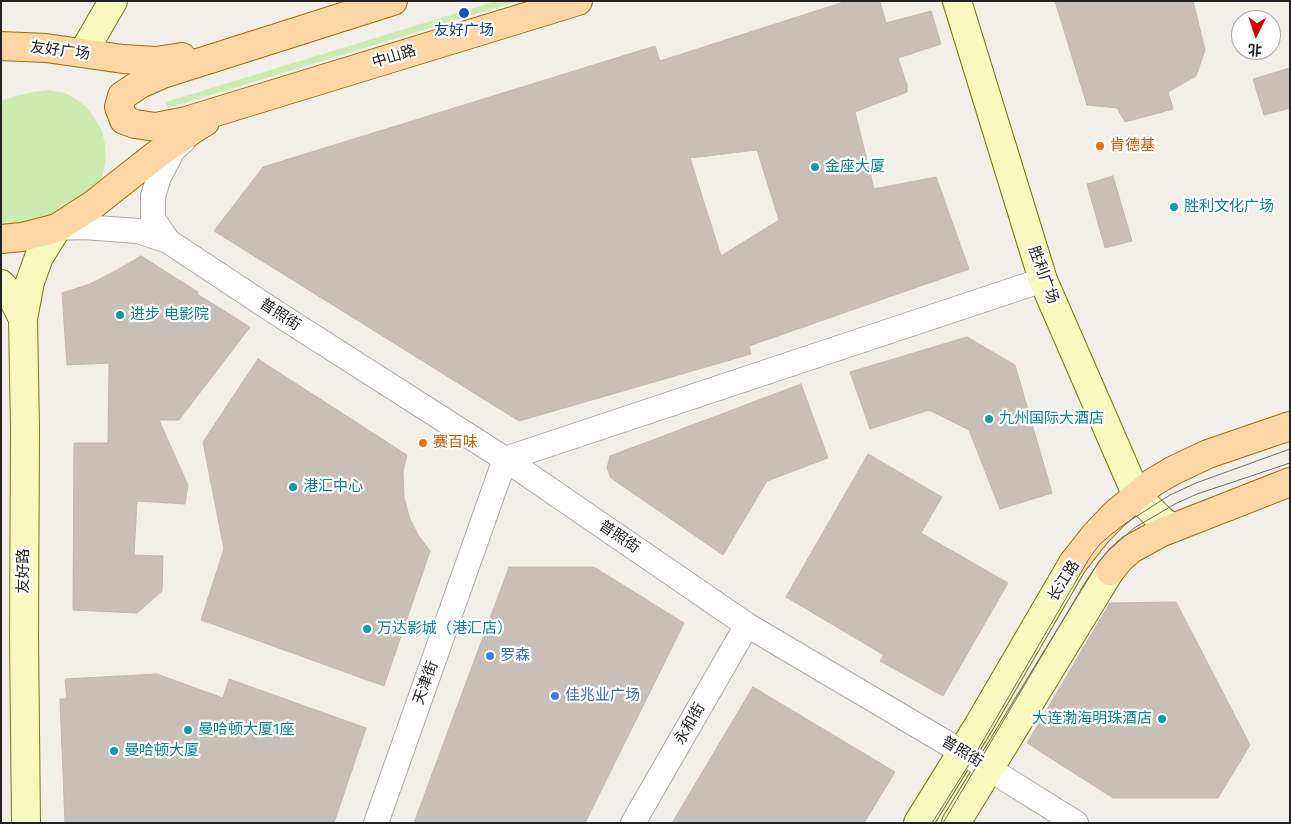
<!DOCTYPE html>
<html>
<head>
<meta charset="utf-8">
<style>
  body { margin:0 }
  #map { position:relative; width:1291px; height:824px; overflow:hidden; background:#f2efe9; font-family:"Fira Sans","Noto Sans SC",sans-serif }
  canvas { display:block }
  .frame { position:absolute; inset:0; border:2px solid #222; pointer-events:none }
  .north { position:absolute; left:1231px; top:10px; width:50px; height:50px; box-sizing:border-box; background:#fff; border:1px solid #a7a7a7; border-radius:50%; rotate:184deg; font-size:14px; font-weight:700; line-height:20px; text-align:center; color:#222 }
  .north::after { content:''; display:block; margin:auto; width:18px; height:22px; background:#d40000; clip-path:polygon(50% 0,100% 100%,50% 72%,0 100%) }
</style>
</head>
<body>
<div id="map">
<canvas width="1291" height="824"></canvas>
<div class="frame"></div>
<div class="north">北</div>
</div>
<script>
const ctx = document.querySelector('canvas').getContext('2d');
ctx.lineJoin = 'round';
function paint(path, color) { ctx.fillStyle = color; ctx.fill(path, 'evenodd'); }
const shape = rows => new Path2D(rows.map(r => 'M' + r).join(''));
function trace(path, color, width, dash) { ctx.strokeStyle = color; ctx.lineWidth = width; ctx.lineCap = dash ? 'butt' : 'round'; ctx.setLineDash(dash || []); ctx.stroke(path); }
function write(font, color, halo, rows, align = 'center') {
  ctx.font = font + ' "Fira Sans","Noto Sans SC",sans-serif'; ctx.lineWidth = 4.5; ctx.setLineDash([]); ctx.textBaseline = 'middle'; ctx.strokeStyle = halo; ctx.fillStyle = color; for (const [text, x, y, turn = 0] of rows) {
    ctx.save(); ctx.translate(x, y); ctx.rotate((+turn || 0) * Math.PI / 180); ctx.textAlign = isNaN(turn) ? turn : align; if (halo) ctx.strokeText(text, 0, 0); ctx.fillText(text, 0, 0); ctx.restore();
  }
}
paint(shape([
  [496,1,518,1,168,108,166,102],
  [49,90,65,93,76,99,86,107,94,117,102,131,105,144,106,161,101,181,93,193,42,222,1,226,1,101,13,97,33,92]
]), '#cdebb0');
const building = shape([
  [847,1,880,1,886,23,931,11,941,44,898,58,907,85,907,92,855,112,874,189,936,177,969,269,749,346,751,354,519,421,214,231,263,167,655,46,660,61,847,1],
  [757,150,779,220,721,256,690,158,757,150],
  [1055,1,1193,1,1205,50,1196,76,1168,92,1173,109,1125,122,1117,108,1087,105,1055,1],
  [1290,68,1290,108,1264,115,1253,79,1290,68],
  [1113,176,1132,241,1105,248,1087,184,1113,176],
  [141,256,198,292,197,294,250,327,179,420,159,420,188,485,185,504,137,501,134,555,163,556,162,591,137,613,73,610,74,443,108,443,109,363,67,365,62,293,90,284,117,270,141,256],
  [967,337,1015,365,1052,493,1000,509,969,430,929,410,870,429,850,372,967,337],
  [258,359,407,455,403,471,404,498,410,519,418,535,430,551,384,686,201,620,224,549,203,442,258,359],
  [801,384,828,458,767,481,723,555,611,478,607,468,610,456,801,384],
  [868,454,942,497,921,533,1008,583,943,696,880,661,884,655,786,597,868,454],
  [509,567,594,567,684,623,585,823,414,823,509,567],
  [1176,602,1250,745,1218,798,1113,798,1027,743,1110,603,1176,602],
  [157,674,223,698,229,679,366,728,334,823,65,823,60,699,67,699,65,679,157,674],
  [753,687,895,772,864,823,672,823,753,687]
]);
paint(building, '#c7bfb8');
trace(building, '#c4b6ab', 1);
const street = shape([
  [57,228,83,227,138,231,168,241,272,310,505,459,747,625,962,752,1076,823],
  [168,241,153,219,153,196,159,177,173,150,183,141],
  [376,823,505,459,1043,280],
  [633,823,747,625]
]);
const secondary = shape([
  [957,1,1043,280,1137,496,1161,520,1172,528],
  [83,53,113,1],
  [1,284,12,297,23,319],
  [26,823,24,637,25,429,23,319,30,282,39,257,57,228],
  [918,823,978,726,1073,563],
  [956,823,1110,571]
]);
const primary = shape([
  [393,1,163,74,140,84,122,96,119,107,124,120,135,124,156,127,186,121,578,1],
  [1,46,46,48,123,59,156,61,182,57],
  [1,239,22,237,57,228,94,204,156,155,198,126,205,122],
  [1073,563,1095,535,1114,515,1152,483,1172,471,1208,454,1290,426],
  [1110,571,1120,559,1131,549,1160,533,1290,482]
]);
trace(street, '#a9a9a9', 26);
trace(secondary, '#707d05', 30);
trace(primary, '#a06b00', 30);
trace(street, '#fff', 24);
trace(secondary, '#f7fabf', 28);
trace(primary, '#fcd6a4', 28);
trace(shape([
  [932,823,973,758,1090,557,1100,544,1113,533,1126,523,1170,495,1196,483,1290,449],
  [943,823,1086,581,1099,562,1108,551,1134,528,1175,504,1197,494,1290,463]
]), '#707070', 1);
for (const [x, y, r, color] of [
  [464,13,6,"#1a4fb4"],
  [1100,146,5,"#e8710a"],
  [815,167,5,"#0f9aa8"],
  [1174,207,5,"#0f9aa8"],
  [120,315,5,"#0f9aa8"],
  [989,419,5,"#0f9aa8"],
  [423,443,5,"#e8710a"],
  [293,487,5,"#0f9aa8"],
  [367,629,5,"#0f9aa8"],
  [490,656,5,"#3f7fe0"],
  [555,696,5,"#3f7fe0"],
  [1162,719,5,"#0f9aa8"],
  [188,730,5,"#0f9aa8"],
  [114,751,5,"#0f9aa8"]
]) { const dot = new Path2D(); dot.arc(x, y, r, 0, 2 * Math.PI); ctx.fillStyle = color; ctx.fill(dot); trace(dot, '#fff', 2); }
write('15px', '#164399', '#fff', [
  ["友好广场",464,31]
]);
write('15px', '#222', '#fff', [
  ["友好广场",60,51,7],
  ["中山路",394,57,-17],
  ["胜利广场",1043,275,70],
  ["普照街",280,315,33],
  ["普照街",619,537,34],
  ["友好路",24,571,-90],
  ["长江路",1064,581,-58],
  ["天津街",426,683,-70],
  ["永和街",690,724,-60],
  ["普照街",962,752,31]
]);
write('15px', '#c56008', '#fff', [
  ["肯德基",1110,146],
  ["赛百味",433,443]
], 'left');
write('15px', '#0d838f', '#fff', [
  ["金座大厦",825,167],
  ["胜利文化广场",1184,207],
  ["进步 电影院",130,315],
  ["九州国际大酒店",999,419],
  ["港汇中心",303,487],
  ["万达影城（港汇店）",377,629],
  ["大连渤海明珠酒店",1152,719,"right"],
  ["曼哈顿大厦1座",198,730],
  ["曼哈顿大厦",124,751]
], 'left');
write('15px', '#366cbe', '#fff', [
  ["罗森",500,656],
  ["佳兆业广场",565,696]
], 'left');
</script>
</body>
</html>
